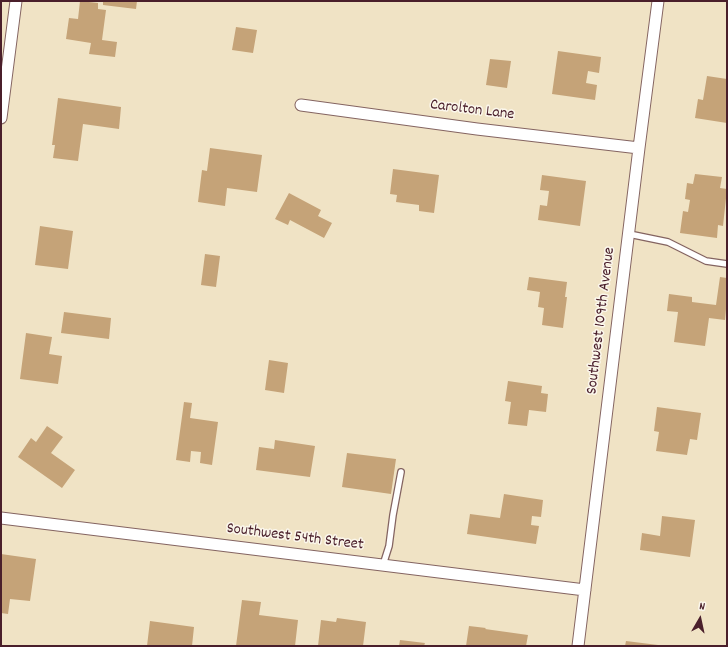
<!DOCTYPE html>
<html>
<head>
<meta charset="utf-8">
<style>
  body { margin:0 }
  #map { position:relative; width:728px; height:647px; overflow:hidden; background:#f0e3c5; font-family:Dekko,sans-serif }
  canvas { display:block }
  .frame { position:absolute; inset:0; border:2px solid #4a1f2b; pointer-events:none }
  .north { position:absolute; left:680px; top:599px; width:40px; height:40px; -webkit-text-stroke:3px #fbf7ec; paint-order:stroke; rotate:9deg; font-size:11px; font-weight:700; line-height:16px; text-align:center; color:#4a1f2b }
  .north::after { content:''; display:block; margin:auto; width:14px; height:18px; background:#4a1f2b; clip-path:polygon(50% 0,100% 100%,50% 72%,0 100%) }
</style>
</head>
<body>
<div id="map">
<canvas width="728" height="647"></canvas>
<div class="frame"></div>
<div class="north">N</div>
</div>
<script>
const ctx = document.querySelector('canvas').getContext('2d');
ctx.lineJoin = 'round';
function paint(path, color) { ctx.fillStyle = color; ctx.fill(path, 'evenodd'); }
const shape = rows => new Path2D(rows.map(r => 'M' + r).join(''));
function trace(path, color, width, dash) { ctx.strokeStyle = color; ctx.lineWidth = width; ctx.lineCap = dash ? 'butt' : 'round'; ctx.setLineDash(dash || []); ctx.stroke(path); }
function write(font, color, halo, rows, align = 'center') {
  ctx.font = font + ' Dekko,sans-serif'; ctx.lineWidth = 3; ctx.setLineDash([]); ctx.textBaseline = 'middle'; ctx.strokeStyle = halo; ctx.fillStyle = color; for (const [text, x, y, turn = 0] of rows) {
    ctx.save(); ctx.translate(x, y); ctx.rotate((+turn || 0) * Math.PI / 180); ctx.textAlign = isNaN(turn) ? turn : align; if (halo) ctx.strokeText(text, 0, 0); ctx.fillText(text, 0, 0); ctx.restore();
  }
}
paint(shape([
  [80,1,98,3,98,9,106,10,102,40,117,42,115,57,89,54,91,43,66,39,69,18,78,19],
  [103,1,137,1,136,9,103,5],
  [236,27,257,30,253,53,232,50],
  [558,51,601,57,599,73,588,71,586,83,597,85,595,100,552,94],
  [490,59,511,61,507,88,486,85],
  [707,76,727,79,727,123,695,118,698,99,703,100],
  [58,98,121,107,119,129,83,124,78,161,53,158,55,145,52,145],
  [210,148,262,155,257,192,227,188,225,206,198,202,202,170,207,171],
  [393,169,439,175,434,213,419,211,419,205,396,202,397,195,390,194],
  [695,174,722,177,720,188,727,189,723,226,718,225,717,238,680,233,683,211,688,212,690,200,685,199,687,183,693,184],
  [542,175,586,181,580,226,538,220,540,205,547,206,549,191,540,190],
  [289,193,321,210,318,216,332,223,324,238,290,220,288,225,275,219],
  [40,226,73,231,68,269,35,265],
  [205,254,220,256,216,287,201,285],
  [529,277,567,282,565,297,567,297,563,328,542,325,544,308,538,307,540,292,527,290],
  [720,277,727,278,727,309,726,309,725,320,709,318,705,346,674,342,678,312,667,311,669,294,692,297,692,302,716,305],
  [64,312,111,318,109,339,61,333],
  [26,333,52,337,49,354,62,356,58,384,20,379],
  [269,360,288,363,284,393,265,390],
  [508,381,542,386,541,393,548,394,546,412,529,410,527,426,508,424,511,402,505,401],
  [184,402,192,403,190,418,218,422,212,465,200,463,201,452,191,451,190,462,176,460],
  [657,407,701,413,697,440,690,439,687,455,656,451,659,432,654,431],
  [47,426,63,437,51,453,75,470,62,488,18,457,31,438,36,442],
  [275,440,315,446,310,477,256,470,259,447,274,449],
  [347,453,396,459,391,494,342,487],
  [504,494,543,500,541,517,532,516,531,525,539,526,536,544,467,534,470,514,500,518],
  [662,516,695,520,690,557,640,550,642,533,660,536],
  [1,554,36,559,30,601,10,599,8,614,1,613],
  [242,600,261,602,259,615,298,620,295,646,236,646],
  [337,618,366,622,363,646,318,646,321,620,336,622],
  [150,621,194,627,192,646,147,646],
  [469,626,486,628,485,629,528,635,526,646,466,646],
  [400,640,425,643,424,646,399,646],
  [626,641,658,645,658,646,625,646]
]), '#c5a378');
const lane = shape([
  [629,234,668,242,706,261,727,264],
  [383,565,389,546,393,515,401,472]
]);
const street = shape([
  [301,105,477,129,639,148],
  [1,118,16,1],
  [1,518,585,590],
  [578,646,639,148,658,1]
]);
trace(lane, '#846461', 8);
trace(street, '#846461', 13);
trace(lane, '#fff', 5.5);
trace(street, '#fff', 11);
write('16px', '#4a1f2b', '#fbf7ec', [
  ["Carolton Lane",472,111,7],
  ["Southwest 109th Avenue",602,321,-83],
  ["Southwest 54th Street",295,538,7]
]);
</script>
</body>
</html>
